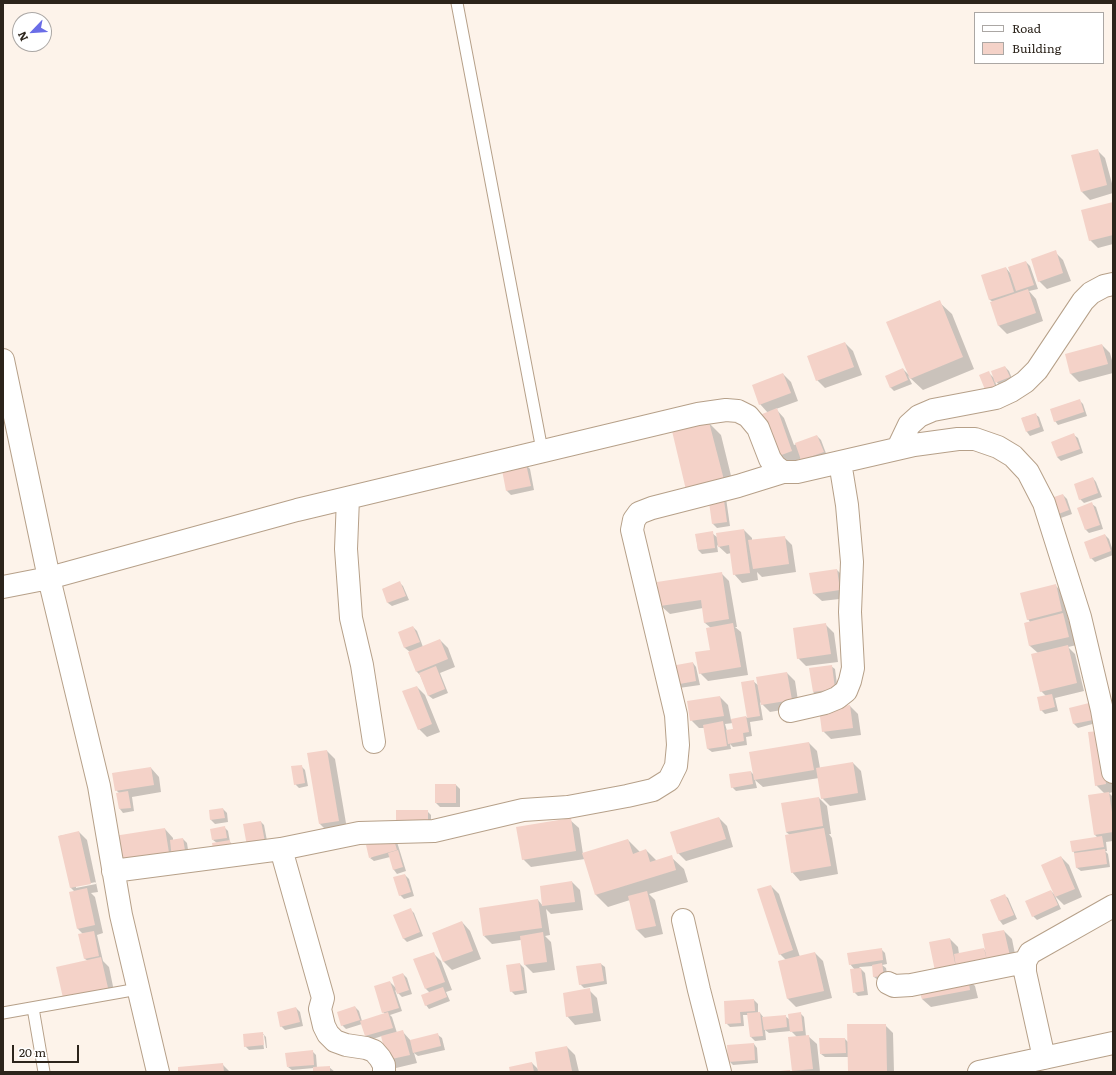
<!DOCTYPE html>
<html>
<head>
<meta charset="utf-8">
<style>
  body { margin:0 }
  #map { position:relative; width:1116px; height:1075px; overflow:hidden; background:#fdf3ea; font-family:Literata,serif }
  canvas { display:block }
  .frame { position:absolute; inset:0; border:4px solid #2c241b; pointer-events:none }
  .legend { position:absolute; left:974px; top:12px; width:130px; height:52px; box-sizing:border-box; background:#fff; border:1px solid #aba7a4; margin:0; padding:5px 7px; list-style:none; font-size:12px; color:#2c241b }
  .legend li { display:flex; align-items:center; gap:8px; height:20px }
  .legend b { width:20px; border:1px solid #aba7a4 }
  .north { position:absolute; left:12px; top:12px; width:40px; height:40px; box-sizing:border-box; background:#fff; border:1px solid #aba7a4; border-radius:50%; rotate:245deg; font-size:11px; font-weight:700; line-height:16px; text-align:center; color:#2c241b }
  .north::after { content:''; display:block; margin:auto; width:14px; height:18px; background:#6a6de7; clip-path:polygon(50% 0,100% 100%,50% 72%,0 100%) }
  .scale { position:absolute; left:12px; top:1045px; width:67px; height:18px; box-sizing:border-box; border:2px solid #2c241b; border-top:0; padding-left:5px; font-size:12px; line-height:14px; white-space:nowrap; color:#2c241b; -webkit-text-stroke:3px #fff; paint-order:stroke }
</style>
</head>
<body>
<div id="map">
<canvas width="1116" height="1075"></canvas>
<div class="frame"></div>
<ul class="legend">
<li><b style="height:5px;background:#fff"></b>Road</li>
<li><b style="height:11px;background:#f4d2c8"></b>Building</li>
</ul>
<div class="north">N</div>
<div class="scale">20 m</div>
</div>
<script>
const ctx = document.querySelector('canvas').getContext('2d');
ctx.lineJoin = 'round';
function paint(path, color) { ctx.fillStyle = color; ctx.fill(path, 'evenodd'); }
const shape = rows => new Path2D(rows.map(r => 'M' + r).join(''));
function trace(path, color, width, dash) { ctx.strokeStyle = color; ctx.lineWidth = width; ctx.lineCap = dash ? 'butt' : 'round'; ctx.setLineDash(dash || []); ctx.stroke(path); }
paint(shape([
  [1097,150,1105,158,1113,187,1113,193,1090,200,1082,192],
  [1113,203,1113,244,1098,248,1090,240],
  [1055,252,1063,260,1071,281,1047,289,1039,281],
  [1026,262,1030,266,1038,289,1029,291,1036,299,1043,321,1007,334,999,326,992,303,993,302,990,300,982,276,1006,268,1011,274],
  [939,302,952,314,974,369,923,390,908,376,912,384,894,391,890,387,903,369,909,375],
  [845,343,853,351,862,375,825,388,817,380],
  [1102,345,1110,353,1113,364,1113,373,1079,382,1071,374,1066,355],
  [1005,367,1009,371,1013,381,1000,386,994,379,999,392,990,395,989,373,995,379],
  [783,374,791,382,798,401,776,409,784,418,794,445,817,436,821,440,827,456,806,463,802,458,780,467,768,413,760,404],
  [1079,400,1083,404,1087,416,1058,425,1055,421],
  [1035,414,1039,417,1044,431,1030,436,1027,432,1022,418],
  [709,423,721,435,735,492,726,498,730,526,717,528,713,524,710,499],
  [1074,435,1078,438,1083,453,1061,461,1057,457],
  [526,465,530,469,534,490,511,495,507,491,503,470],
  [1093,478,1096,482,1102,497,1084,503,1080,499],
  [1063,495,1067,499,1072,514,1058,519,1049,500],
  [1092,504,1096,507,1103,529,1089,533,1086,530],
  [744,530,752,538,752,541,784,537,792,545,796,572,762,577,757,572,758,580,742,583,734,574,731,553,727,554,717,545,718,552,702,554,698,550,696,535,712,533,718,538],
  [1105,535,1109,539,1113,551,1113,555,1095,562,1091,558],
  [837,570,845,578,848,598,822,601,813,593],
  [721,573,729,581,737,627,735,627,741,632,748,675,708,681,700,673,711,650,711,628,705,623,703,608,670,614,661,606],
  [400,583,403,586,409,600,392,606,388,603,383,589],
  [1055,585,1063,593,1070,619,1068,620,1071,622,1077,645,1068,647,1075,654,1084,691,1055,698,1058,711,1045,714,1041,710,1046,696,1041,691,1038,653,1030,646,1025,623,1030,622,1028,619],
  [826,625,834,633,838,662,806,666,798,658],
  [413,627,417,631,423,647,440,640,448,648,455,667,440,673,448,693,433,699,429,696,420,675,417,672,410,652,405,648,399,633],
  [693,663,696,667,700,685,679,688,675,684],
  [831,666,835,669,838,692,817,695,813,692],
  [787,673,795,681,799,707,770,712,760,702,763,720,750,722,752,736,746,737,747,745,733,747,730,744,731,749,712,752,708,749,704,728,699,728,691,720,720,697,728,705,731,720,748,717,753,681,759,686],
  [733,723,734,729,727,731,725,724],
  [417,687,425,695,440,732,427,737,419,729],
  [1088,704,1092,708,1096,723,1078,728,1074,724,1070,709],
  [850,706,858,714,861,735,831,739,823,731],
  [1107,740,1113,788,1113,792,1109,793,1113,797,1113,841,1106,842,1107,851,1105,851,1108,854,1110,867,1081,871,1077,868,1075,854,1073,851,1098,838,1095,835,1104,793,1096,785],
  [809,743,817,751,820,768,853,763,861,771,866,800,830,806,822,798,819,778,763,787,755,780,757,788,736,791,732,787,751,772,754,775],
  [327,751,335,759,347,829,328,832,320,824],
  [301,766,305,770,308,786,299,788,295,784],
  [151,768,159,777,161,792,132,797,134,811,123,813,120,809,119,793,116,790],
  [456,785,460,789,460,807,440,807,436,803],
  [819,798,827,806,831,834,829,834,832,838,838,874,800,881,792,872,790,835,786,832],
  [223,809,227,813,228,822,215,824,211,820,210,811],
  [427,811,431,815,431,826,401,826],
  [719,818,727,826,733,847,686,861,678,853],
  [570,820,579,828,583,854,628,840,640,852,646,850,657,861,671,857,684,869,688,882,649,894,655,900,663,934,645,938,637,930,630,900,608,907,596,895,585,859,531,867,523,859],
  [261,822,264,825,268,846,244,825],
  [224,827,228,831,230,842,233,845,217,843,213,840],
  [165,829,173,838,173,841,183,839,187,843,189,856,128,874],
  [79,832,87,840,98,892,91,893,95,897,103,933,97,935,103,961,109,967,115,996,72,1005,88,961,85,959,83,934,78,929,70,893,75,892,71,888,59,836],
  [96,882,96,884,76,888,76,886],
  [397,842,406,871,397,874,394,870,390,857,374,861,370,858],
  [1061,857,1069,865,1082,897,1064,905,1055,896,1061,909,1037,920,1033,916,1051,891,1055,895],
  [405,875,409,879,414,896,404,899,400,895],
  [572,882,580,890,583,910,551,914,546,909,550,935,545,936,551,942,555,970,533,973,525,965,521,940,492,944,484,936,538,900,543,906,541,887],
  [771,886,779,894,800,957,815,953,823,961,832,998,796,1007,788,999,786,960,780,954],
  [1004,895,1008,898,1017,919,1003,925,1000,921,991,900],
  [410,909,414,913,423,936,407,942,403,938],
  [462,922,470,931,481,959,452,970,444,962,433,933],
  [1004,931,1012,939,1017,964,944,979,950,939,958,947,959,954,984,949,986,952],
  [881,949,885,953,887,964,882,965,886,968,888,979,878,980,874,977,873,966,859,967,865,973,868,995,858,996,854,992,855,970,850,964],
  [433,953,441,961,452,990,446,992,450,1001,429,1009,426,1005,430,993,426,989],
  [520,964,524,968,527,993,515,995,511,991],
  [601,964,605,967,607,984,584,988,580,984],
  [403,974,407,978,412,994,402,997,395,990,402,1011,390,1015,392,1017,397,1033,403,1032,411,1041,438,1035,442,1038,445,1050,418,1056,414,1053,417,1063,396,1068,388,1060,382,1036,370,1040,366,1036,362,1024,346,1029,342,1025,355,1007,359,1011,362,1021,385,1014,383,1012,390,982,396,988],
  [967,978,975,986,978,998,931,1007,922,999,920,988],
  [589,990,597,998,601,1021,575,1025,567,1016],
  [754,1000,758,1004,758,1013,760,1013,764,1018,785,1016,790,1020,800,1013,804,1017,806,1036,808,1036,817,1044,820,1072,794,1072,793,1071,789,1038,797,1037,791,1031,769,1033,765,1030,766,1040,755,1041,751,1037,749,1015,743,1015,744,1026,730,1027,726,1023],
  [296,1008,300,1012,303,1026,285,1030,281,1026],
  [885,1025,893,1033,894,1072,849,1072,848,1057,825,1057,821,1054,845,1039,848,1042],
  [262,1033,266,1037,267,1048,266,1048,264,1035,262,1035,264,1049,249,1050,245,1046],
  [754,1044,757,1048,758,1063,733,1065,729,1061],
  [567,1047,575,1055,579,1072,511,1072,532,1063,539,1070],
  [312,1051,316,1055,317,1068,329,1067,335,1072,314,1072,314,1068,292,1070,288,1067],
  [222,1064,230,1072,179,1072]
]), '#0003');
paint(shape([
  [1098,149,1107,185,1081,192,1071,155],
  [1113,202,1113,235,1089,241,1081,210],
  [1056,250,1063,273,1038,282,1031,259],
  [1026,261,1034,285,1016,291,1008,267],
  [1006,267,1014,292,989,300,981,275],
  [1028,289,1036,313,998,326,990,302],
  [940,300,963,357,910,379,886,322],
  [845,342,854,367,816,381,807,356],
  [1102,344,1108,364,1070,374,1065,354],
  [1005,366,1010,377,995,383,991,371],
  [903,368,908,380,890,388,885,376],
  [989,371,996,388,986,392,979,375],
  [783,373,791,393,759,405,752,385],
  [1080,399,1084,412,1054,422,1050,409],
  [777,408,792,451,771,459,755,417],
  [1036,413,1040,427,1026,432,1021,418],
  [709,422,724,480,686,490,672,431],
  [1074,433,1080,449,1057,457,1051,442],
  [817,435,824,452,801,460,795,443],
  [526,464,531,486,506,491,502,470],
  [1093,477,1098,493,1079,500,1074,484],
  [723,493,727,522,712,524,708,495],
  [1063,494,1069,510,1053,516,1048,499],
  [1092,502,1100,525,1085,530,1077,508],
  [744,529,750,573,733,575,729,545,718,547,716,533],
  [713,531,715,548,698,550,695,534],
  [1105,534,1111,551,1090,559,1084,542],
  [785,536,789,564,753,569,748,540],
  [837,569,840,590,813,594,809,573],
  [722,572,729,619,704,623,701,600,660,606,657,582],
  [400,581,406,596,387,603,382,589],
  [1056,584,1062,611,1027,620,1020,593],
  [1063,613,1069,637,1029,646,1024,623],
  [733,623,741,667,699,674,695,652,710,650,706,628],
  [826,623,831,654,797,659,793,628],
  [413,626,420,642,404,648,398,632],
  [440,639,448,659,416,672,408,652],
  [1068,645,1077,683,1040,692,1031,654],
  [693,662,696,681,674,685,671,666],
  [832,665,835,689,813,692,809,668],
  [436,666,445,689,428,696,419,673],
  [787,672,792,700,761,705,756,677],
  [754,680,760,716,747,718,741,682],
  [417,686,432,724,418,730,402,691],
  [1052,694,1055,707,1040,711,1037,697],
  [720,696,724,716,690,721,687,701],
  [1089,703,1093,720,1073,724,1069,708],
  [850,705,853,728,822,732,819,709],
  [746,716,749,732,743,733,744,741,728,744,726,730,733,729,731,719],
  [723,721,727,746,707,749,703,725],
  [1099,731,1106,784,1095,786,1088,732],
  [809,742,814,770,754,780,749,752],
  [327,750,339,821,319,824,307,753],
  [853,762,858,793,821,799,816,768],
  [302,765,305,783,294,785,291,766],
  [151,767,154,785,115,791,112,773],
  [751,771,753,784,731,788,729,774],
  [435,784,456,784,456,803,435,803],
  [128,791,131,808,119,809,116,793],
  [1109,792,1113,819,1113,832,1094,835,1088,795],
  [819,797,823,826,786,832,781,803],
  [223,808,225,818,210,820,209,810],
  [396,810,428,810,428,823,396,823],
  [719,817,726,839,677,854,670,832],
  [571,818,576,851,522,860,516,827],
  [261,821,265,842,247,846,243,824],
  [225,826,227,838,212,840,210,829],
  [165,828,170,859,119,867,114,836],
  [824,828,831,866,791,873,785,835],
  [79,831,91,884,70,888,58,836],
  [1102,836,1104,847,1072,852,1070,841],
  [393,837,397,850,369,858,366,845],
  [183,838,186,857,172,859,170,840],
  [628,839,633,854,646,849,650,862,672,855,676,870,595,895,582,853],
  [230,840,231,853,214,855,212,843],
  [1105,849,1107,864,1076,868,1074,853],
  [398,850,403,867,393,870,388,853],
  [1061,856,1075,889,1055,897,1041,865],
  [405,874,411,892,399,896,393,877],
  [572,881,575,902,542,906,540,886],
  [771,885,793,950,779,955,757,889],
  [87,888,95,925,77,929,69,892],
  [1051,890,1058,905,1032,917,1025,901],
  [647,891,656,926,636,930,628,896],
  [1005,894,1014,915,999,921,990,900],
  [538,899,542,928,483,936,479,908],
  [411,908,420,932,403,939,393,915],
  [462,921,473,951,443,962,432,933],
  [1004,930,1010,956,987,961,982,934],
  [94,931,99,956,84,959,78,934],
  [543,932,547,962,524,965,520,936],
  [950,938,956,968,935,971,929,942],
  [882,948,883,960,849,965,847,953],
  [984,948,987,961,956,967,954,954],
  [434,952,445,982,425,989,413,959],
  [815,952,824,991,787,999,778,961],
  [101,957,108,988,63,998,56,967],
  [520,963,524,990,510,992,506,965],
  [601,963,604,981,579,985,576,966],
  [882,963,884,976,873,977,872,965],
  [861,968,864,991,853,993,850,969],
  [403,973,409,990,397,994,392,977],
  [968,977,970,990,922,999,919,987],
  [390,981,399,1008,382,1013,374,986],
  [443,987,447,997,425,1006,421,995],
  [590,988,593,1013,566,1017,563,993],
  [754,999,755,1011,740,1012,741,1023,725,1024,724,1001],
  [355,1006,360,1020,341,1026,337,1012],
  [296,1007,300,1022,280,1027,277,1012],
  [388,1012,393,1028,365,1036,360,1021],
  [760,1012,763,1036,750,1037,747,1013],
  [801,1012,803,1031,790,1032,788,1014],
  [786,1015,787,1027,764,1030,762,1017],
  [847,1024,886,1024,887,1072,848,1072],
  [403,1030,410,1055,387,1060,381,1036],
  [263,1032,264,1045,244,1047,243,1034],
  [438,1033,441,1046,413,1053,410,1040],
  [809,1035,813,1069,792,1071,788,1037],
  [819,1038,845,1038,846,1053,820,1054],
  [754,1043,755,1060,728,1062,727,1045],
  [567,1046,572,1071,538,1072,535,1052],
  [313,1050,314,1065,287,1067,285,1053],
  [532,1062,534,1072,510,1072,509,1067],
  [223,1063,224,1072,178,1072,178,1067],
  [330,1066,330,1072,313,1072,313,1067],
  [790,1070,790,1072,780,1072,780,1071]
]), '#f4d2c8');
const lane = shape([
  [457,3,542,450],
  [33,1008,44,1072],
  [3,1013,138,989]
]);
const street = shape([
  [3,360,49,578,99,786,121,915,158,1072],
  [898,448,909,425,919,416,933,410,996,398,1011,391,1025,382,1037,370,1083,301,1091,293,1104,286,1113,284],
  [348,498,346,549,351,618,362,665,374,742],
  [3,587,49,578,297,510,698,414,726,410,738,411,748,416,758,428,770,459,775,466,783,472,797,472,914,445,958,439,975,439,998,447,1013,456,1028,472,1044,503,1080,617,1102,710,1113,772],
  [790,711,825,703,837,698,846,691,850,681,853,668,850,612,852,562,847,505,840,462],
  [281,849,323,998,320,1009,324,1026,328,1034,335,1041,346,1045,366,1048,374,1051,380,1058,384,1065,384,1072],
  [113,871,281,849,359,833,434,831,523,810,568,807,627,796,653,790,669,780,676,766,678,745,676,715,632,530,634,520,639,513,652,508,738,486,783,472],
  [683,920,699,990,720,1072],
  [888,983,894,986,911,985,1025,962],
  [1044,1058,1025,972,1025,962,1030,953,1113,906],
  [979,1072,1113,1043]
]);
trace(lane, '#b6a089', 13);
trace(street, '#b6a089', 24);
trace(lane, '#fff', 11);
trace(street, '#fff', 22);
</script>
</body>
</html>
